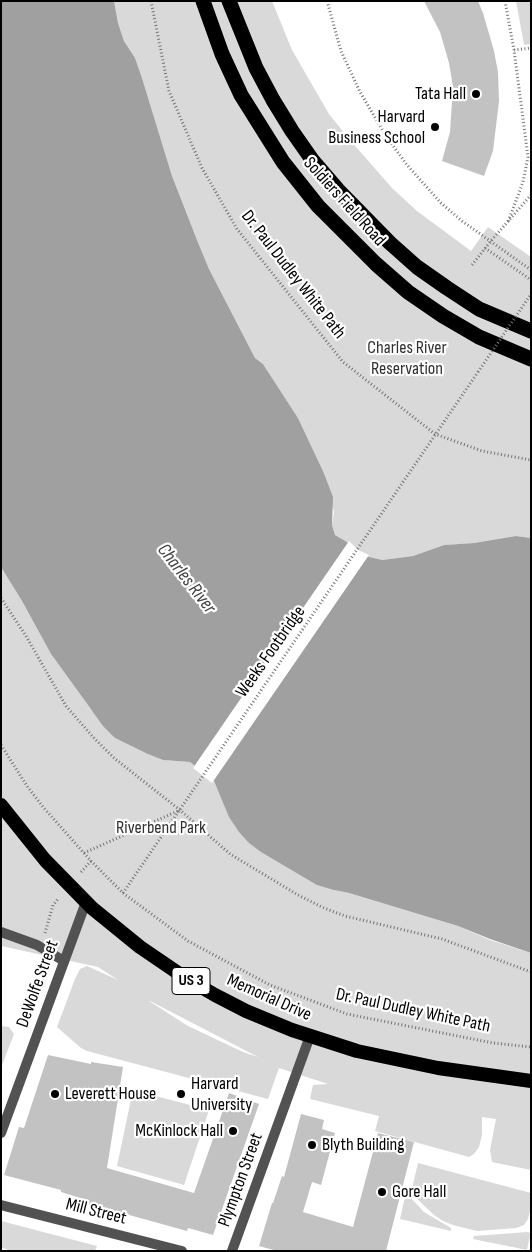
<!DOCTYPE html>
<html>
<head>
<meta charset="utf-8">
<style>
  body { margin:0 }
  #map { position:relative; width:532px; height:1252px; overflow:hidden; background:#fff; font-family:"Sofia Sans Condensed",sans-serif }
  canvas { display:block }
  .frame { position:absolute; inset:0; border:2px solid #000; pointer-events:none }
</style>
</head>
<body>
<div id="map">
<canvas width="532" height="1252"></canvas>
<div class="frame"></div>
</div>
<script>
const ctx = document.querySelector('canvas').getContext('2d');
ctx.lineJoin = 'round';
function paint(path, color) { ctx.fillStyle = color; ctx.fill(path, 'evenodd'); }
const shape = rows => new Path2D(rows.map(r => 'M' + r).join(''));
function trace(path, color, width, dash) { ctx.strokeStyle = color; ctx.lineWidth = width; ctx.lineCap = dash ? 'butt' : 'round'; ctx.setLineDash(dash || []); ctx.stroke(path); }
function write(font, color, halo, rows, align = 'center') {
  ctx.font = font + ' "Sofia Sans Condensed",sans-serif'; ctx.lineWidth = 4.5; ctx.setLineDash([]); ctx.textBaseline = 'middle'; ctx.strokeStyle = halo; ctx.fillStyle = color; for (const [text, x, y, turn = 0] of rows) {
    ctx.save(); ctx.translate(x, y); ctx.rotate((+turn || 0) * Math.PI / 180); ctx.textAlign = isNaN(turn) ? turn : align; if (halo) ctx.strokeText(text, 0, 0); ctx.fillText(text, 0, 0); ctx.restore();
  }
}
paint(shape([
  [114,1,272,1,292,50,329,114,350,140,392,188,417,211,471,251,488,227,531,257,531,538,516,536,474,543,444,545,413,556,382,560,369,558,357,552,347,542,335,535,332,525,334,512,323,471,298,418,263,364,255,358,209,269,197,240,172,176,142,78,135,58,124,41,118,23],
  [516,1,531,1,531,44,524,45],
  [1,567,22,601,51,654,89,707,115,738,163,760,190,762,214,781,217,788,334,890,349,893,458,926,490,940,531,953,531,1170,492,1162,490,1150,496,1119,482,1117,482,1135,479,1147,474,1154,469,1157,375,1131,379,1116,310,1099,313,1085,328,1084,279,1068,268,1099,87,1051,81,1048,57,1027,75,979,80,969,87,966,118,980,98,967,1,946],
  [149,1001,150,1001,258,1057,243,1052,188,1026],
  [1,1026,9,1027,14,1034,1,1068],
  [133,1090,209,1110,184,1185,117,1166],
  [418,1163,531,1193,531,1207,528,1219,524,1225,516,1228,477,1231,453,1225,443,1221,434,1215,411,1193],
  [408,1195,424,1212,451,1228,451,1231,400,1219,405,1197],
  [1,1221,97,1246,95,1251,11,1251,1,1247],
  [528,1232,530,1233,530,1236,527,1250,473,1239,474,1236]
]), '#d9d9d9');
paint(shape([
  [1,1,114,1,118,23,124,41,135,58,142,78,172,176,197,240,209,269,255,358,263,364,298,418,323,471,333,497,332,525,335,535,347,542,357,552,369,557,382,560,413,556,444,545,474,543,516,536,531,538,531,953,490,939,458,926,349,893,334,890,317,885,261,852,249,843,239,832,229,817,214,781,190,762,163,760,148,754,115,738,103,726,51,654,22,601,1,567]
]), '#a0a0a0');
paint(shape([
  [349,541,358,550,369,555,212,783,193,768]
]), '#fff');
paint(shape([
  [424,1,478,1,483,13,494,51,498,72,499,101,493,151,484,176,442,161,450,132,453,87,449,63,440,32],
  [48,1055,91,1064,91,1062,123,1067,107,1168,194,1193,229,1093,259,1104,213,1235,188,1228,187,1231,86,1203,87,1200,61,1192,61,1190,4,1175,19,1127,24,1128],
  [301,1114,324,1120,322,1129,335,1133,321,1185,312,1182,303,1212,353,1227,378,1133,414,1142,386,1251,277,1251,259,1246,272,1203,273,1203,282,1176,284,1177]
]), '#c2c2c2');
const trunk = shape([
  [1,805,45,860,92,908,140,947,184,977,215,995,246,1011,292,1030,357,1051,438,1068,531,1081]
]);
const motorway = shape([
  [203,1,222,54,241,95,283,162,318,206,376,264,408,292,443,316,479,337,531,359],
  [229,1,256,68,273,100,292,131,313,161,338,190,390,243,417,267,447,288,479,309,531,331]
]);
trace(trunk, '#dbdbdb', 16);
trace(motorway, '#dbdbdb', 18);
trace(shape([
  [151,1,169,91,202,168,237,229,343,362,435,434,482,451,531,460],
  [327,1,341,51,360,92,386,136,407,165,441,203,462,221,531,270],
  [505,1,514,50,528,157,523,182,508,222],
  [514,50,531,48],
  [485,248,531,280],
  [472,265,490,242,531,195],
  [529,297,531,295],
  [1,598,26,636,66,706,93,737,114,758,180,810,230,854,298,895,324,908,345,916,442,939,531,972],
  [1,745,27,786,43,807,91,861,123,893,188,941,270,985,347,1014,493,1043,531,1047],
  [84,853,180,810],
  [81,872,91,861],
  [123,893,478,372],
  [45,933,53,905,59,898]
]), '#747474', 3, [1, 2.5]);
trace(shape([
  [1,932,37,945,64,961],
  [1,1205,182,1251]
]), '#525252', 10);
trace(shape([
  [1,1133,86,902],
  [232,1251,310,1036]
]), '#525252', 10);
trace(trunk, '#000', 14);
trace(motorway, '#000', 15);
trace(shape([
  [478,372,529,297]
]), '#747474', 3, [1, 2.5]);
for (const [x, y, r, color] of [
  [476,94,5,"#000"],
  [435,127,5,"#000"],
  [55,1094,5,"#000"],
  [181,1094,5,"#000"],
  [233,1131,5,"#000"],
  [312,1145,5,"#000"],
  [382,1192,5,"#000"]
]) { const dot = new Path2D(); dot.arc(x, y, r, 0, 2 * Math.PI); ctx.fillStyle = color; ctx.fill(dot); trace(dot, '#fff', 2); }
for (const [x, y, w] of [
  [191,981,38]
]) { const box = new Path2D(); box.roundRect(x - w / 2, y - 13.5, w, 27, 4); ctx.fillStyle = '#fff'; ctx.fill(box); trace(box, '#000', 1); }
write('bold 16px', '#000', null, [
  ["US 3",191,981]
]);
write('18px', '#000', '#fff', [
  ["Tata Hall",466,94,"right"],
  ["Harvard",425,117,"right"],
  ["Business School",425,138,"right"],
  ["Harvard",191,1084],
  ["University",191,1105],
  ["Leverett House",65,1094],
  ["McKinlock Hall",223,1131,"right"],
  ["Blyth Building",322,1145],
  ["Gore Hall",392,1192]
], 'left');
write('18px', '#000', '#fff', [
  ["Soldiers Field Road",344,202,48],
  ["Dr. Paul Dudley White Path",293,275,52],
  ["Weeks Footbridge",271,652,-55],
  ["DeWolfe Street",38,984,-70],
  ["Memorial Drive",269,998,24],
  ["Dr. Paul Dudley White Path",413,1011,12],
  ["Plympton Street",241,1180,-70],
  ["Mill Street",96,1212,14]
]);
write('18px', '#303030', '#fff', [
  ["Charles River",407,348],
  ["Reservation",407,369],
  ["Riverbend Park",161,828]
]);
write('italic 19px', '#414141', '#fff', [
  ["Charles River",186,579,52]
]);
</script>
</body>
</html>
